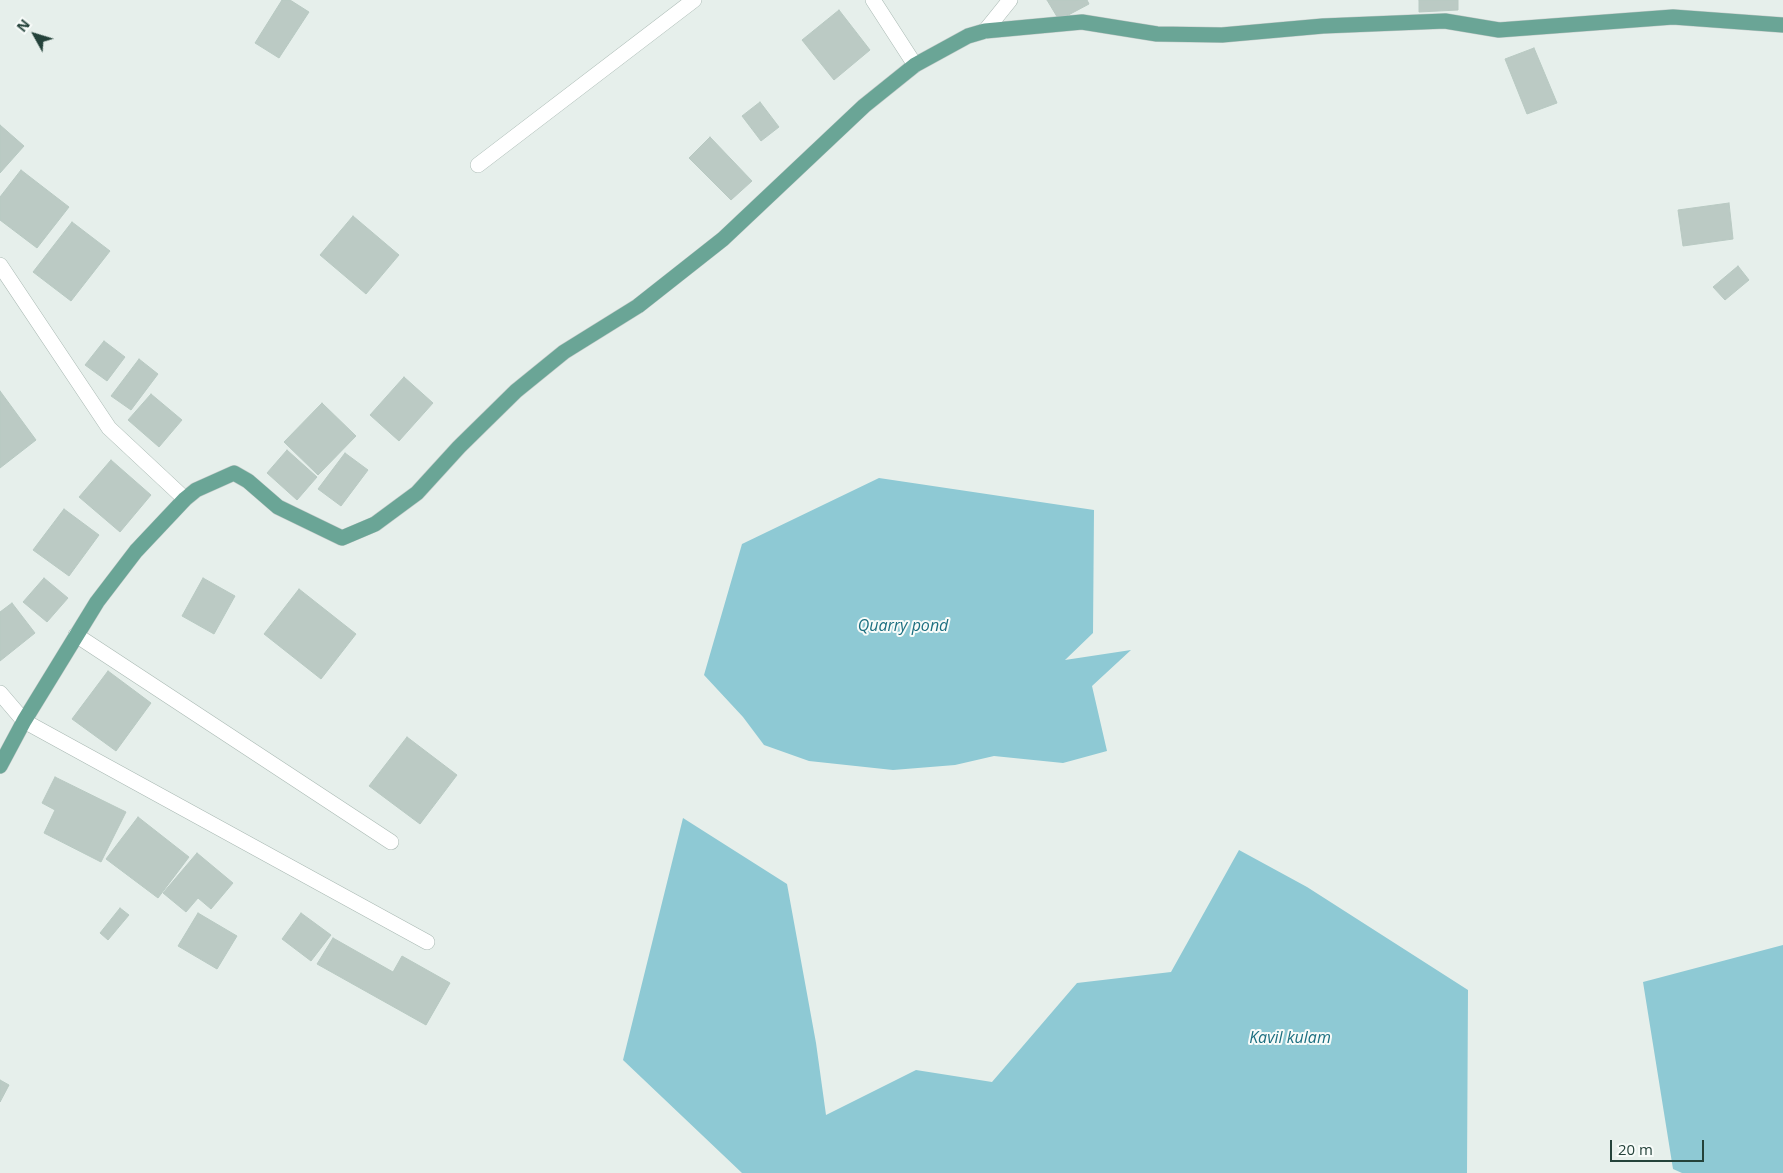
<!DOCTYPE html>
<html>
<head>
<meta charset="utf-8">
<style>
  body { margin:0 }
  #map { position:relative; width:1783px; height:1173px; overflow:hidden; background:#e6efeb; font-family:"Open Sans",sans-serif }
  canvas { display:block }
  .north { position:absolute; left:10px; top:10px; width:50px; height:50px; -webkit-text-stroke:4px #f7fbf9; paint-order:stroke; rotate:309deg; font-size:14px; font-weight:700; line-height:20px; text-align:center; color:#24423a }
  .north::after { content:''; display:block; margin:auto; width:18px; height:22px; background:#24423a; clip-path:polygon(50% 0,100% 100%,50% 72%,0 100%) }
  .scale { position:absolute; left:1610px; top:1140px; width:94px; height:22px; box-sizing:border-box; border:2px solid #24423a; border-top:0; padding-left:6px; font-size:15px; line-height:18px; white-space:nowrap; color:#24423a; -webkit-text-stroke:4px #f7fbf9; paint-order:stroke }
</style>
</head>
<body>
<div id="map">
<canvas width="1783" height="1173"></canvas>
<div class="north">N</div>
<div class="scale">20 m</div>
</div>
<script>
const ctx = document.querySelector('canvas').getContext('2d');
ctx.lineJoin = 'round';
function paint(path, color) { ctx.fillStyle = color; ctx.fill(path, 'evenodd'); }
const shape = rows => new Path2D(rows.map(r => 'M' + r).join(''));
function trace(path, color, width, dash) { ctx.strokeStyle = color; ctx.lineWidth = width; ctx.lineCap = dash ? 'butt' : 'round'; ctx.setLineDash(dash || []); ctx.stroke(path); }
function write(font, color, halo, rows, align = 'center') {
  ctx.font = font + ' "Open Sans",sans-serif'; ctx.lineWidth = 4; ctx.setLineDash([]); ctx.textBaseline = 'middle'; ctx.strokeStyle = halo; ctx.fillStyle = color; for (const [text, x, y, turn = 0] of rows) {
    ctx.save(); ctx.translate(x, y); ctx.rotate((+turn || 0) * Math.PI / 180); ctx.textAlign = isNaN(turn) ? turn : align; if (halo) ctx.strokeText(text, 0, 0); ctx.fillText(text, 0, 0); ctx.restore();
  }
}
paint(shape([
  [879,478,1094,510,1093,633,1065,660,1131,650,1092,686,1107,751,1063,763,994,756,955,765,893,770,809,761,764,745,743,717,704,675,742,544],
  [683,818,787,884,816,1043,826,1115,916,1070,992,1082,1077,983,1171,972,1239,850,1307,887,1468,990,1467,1173,742,1173,623,1060],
  [1783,945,1783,1173,1682,1173,1673,1169,1643,982]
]), '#8ec9d4');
const building = shape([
  [282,0,290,0,309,12,279,58,255,43,282,0],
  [1047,0,1087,0,1089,4,1059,20,1047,0],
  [1419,0,1458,0,1458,10,1419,12,1419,0],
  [839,10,870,50,834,80,802,40,839,10],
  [1534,48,1557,103,1527,114,1505,59,1534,48],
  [760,102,779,127,761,141,742,116,760,102],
  [0,125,24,146,0,173,0,125],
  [710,137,752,181,731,200,689,158,710,137],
  [21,170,69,207,37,248,0,220,0,197,21,170],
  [1729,203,1733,239,1683,246,1678,210,1729,203],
  [353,216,399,255,366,294,320,255,353,216],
  [72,222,110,251,71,301,33,272,72,222],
  [1738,266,1749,280,1725,300,1713,287,1738,266],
  [104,341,125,357,107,381,85,365,104,341],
  [139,359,158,374,131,410,111,396,139,359],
  [404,377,433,403,399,441,370,415,404,377],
  [0,391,36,440,0,468,0,391],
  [151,394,182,420,159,447,128,420,151,394],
  [322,403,356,436,318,475,284,442,322,403],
  [287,450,317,477,297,500,267,473,287,450],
  [345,453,368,470,341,506,318,489,345,453],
  [111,460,151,495,120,532,79,497,111,460],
  [64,509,99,535,69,576,33,550,64,509],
  [44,578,68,598,47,622,23,602,44,578],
  [203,578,235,596,214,634,182,616,203,578],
  [299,589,356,634,321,679,264,634,299,589],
  [12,603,35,633,0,661,0,612,12,603],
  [108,671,151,703,116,751,72,719,108,671],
  [407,737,457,775,420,824,369,786,407,737],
  [55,777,126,812,101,862,44,833,55,810,42,803,55,777],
  [138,817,189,857,158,898,106,859,138,817],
  [197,853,233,883,211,909,198,898,186,912,163,893,197,853],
  [120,908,129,915,108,940,100,933,120,908],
  [198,913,237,936,217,969,178,946,198,913],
  [301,913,331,935,311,961,282,939,301,913],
  [333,938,393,972,402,956,450,983,426,1025,317,964,333,938],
  [0,1080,9,1085,0,1102,0,1080]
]);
paint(building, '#bbcac4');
trace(building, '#b8c9c2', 1);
const minor = shape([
  [873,0,915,65],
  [985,31,1010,0],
  [478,165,694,0],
  [0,265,109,428,185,499],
  [76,635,391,842],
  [0,693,24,721,427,942]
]);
const major = shape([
  [0,766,24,721,97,602,136,551,185,499,196,490,234,473,248,481,278,507,342,538,375,524,417,493,459,447,516,391,564,352,638,306,723,239,864,106,915,65,968,36,985,31,1082,22,1157,34,1222,35,1323,26,1445,21,1499,30,1673,17,1783,25]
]);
trace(minor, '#a8b8b2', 16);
trace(major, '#c2cac8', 16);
trace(minor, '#fff', 15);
trace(major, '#6aa596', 15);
write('italic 16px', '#1c6f80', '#f7fbf9', [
  ["Quarry pond",903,626],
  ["Kavil kulam",1290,1038]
]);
</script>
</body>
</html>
